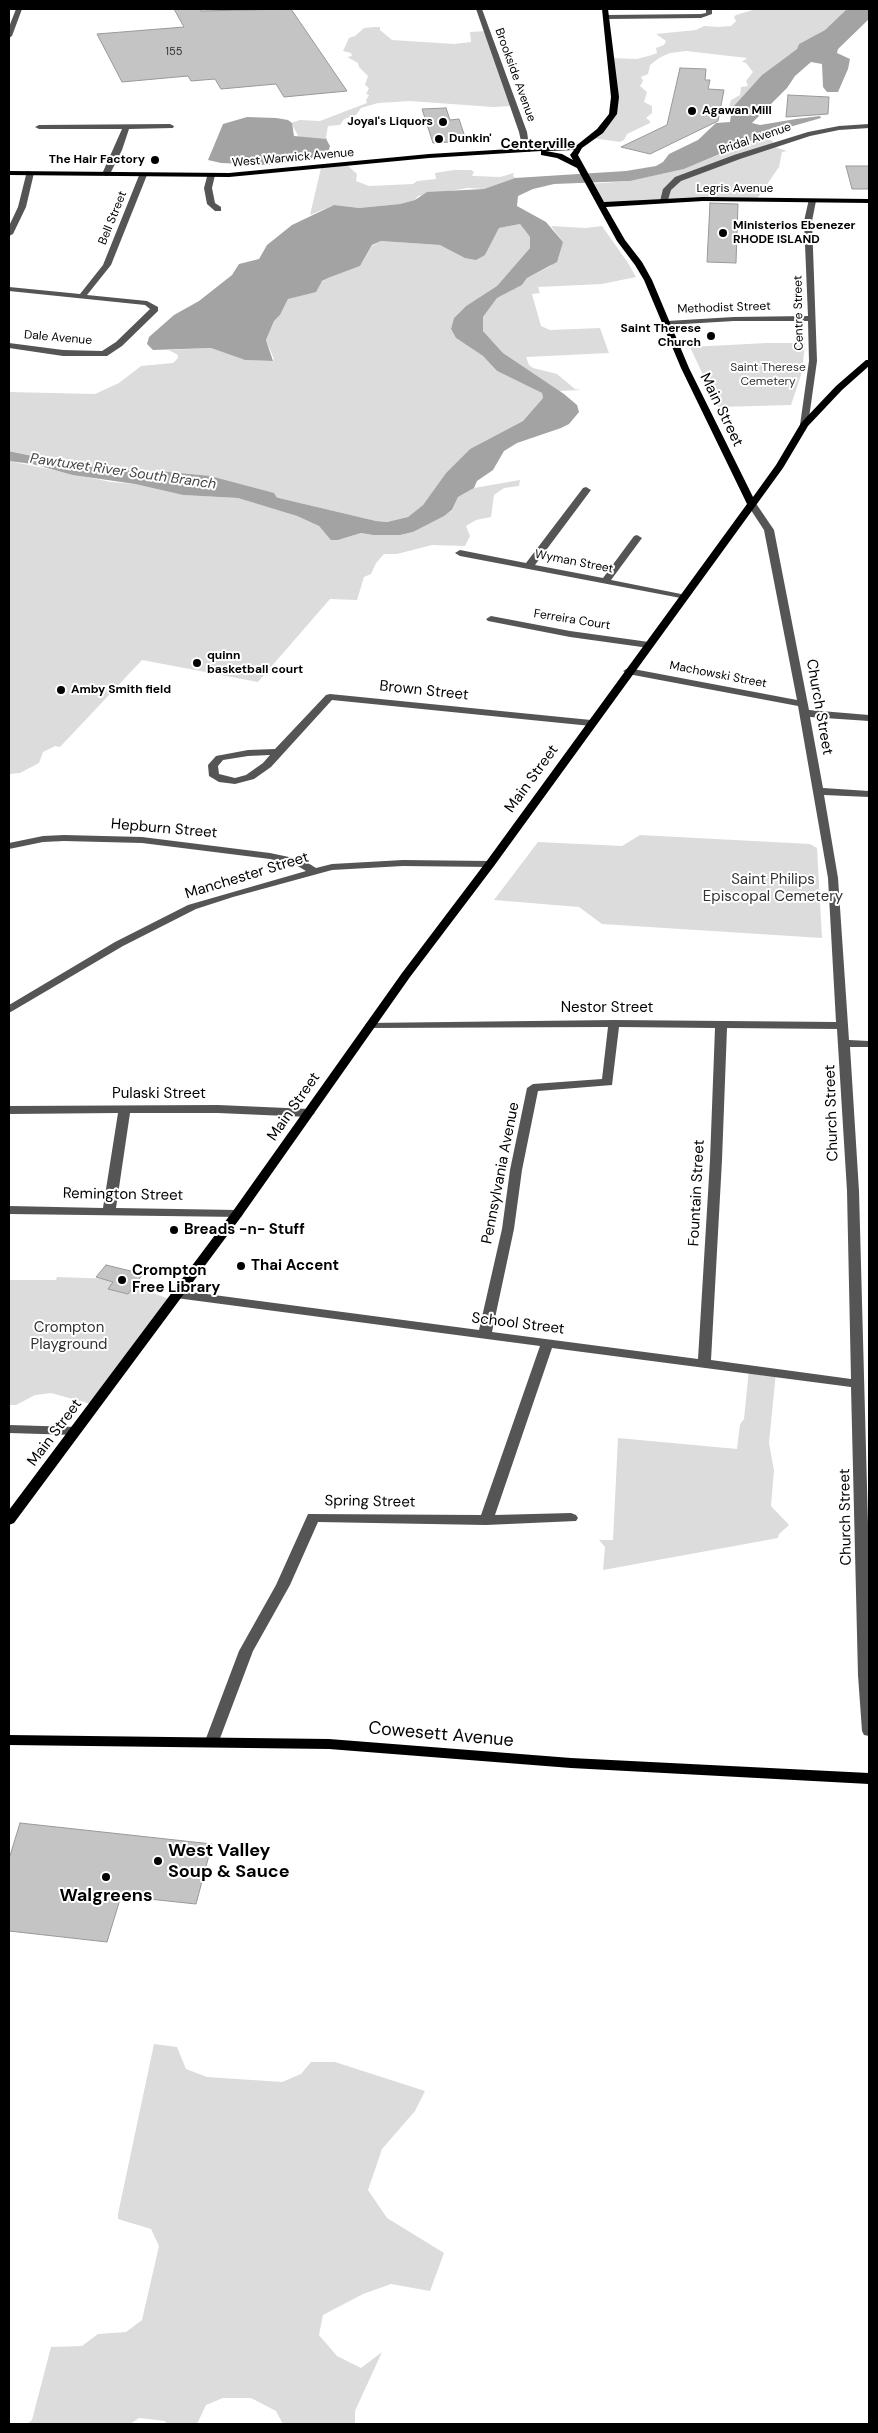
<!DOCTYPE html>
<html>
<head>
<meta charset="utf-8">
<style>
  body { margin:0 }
  #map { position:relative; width:878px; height:2433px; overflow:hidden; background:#fff; font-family:"DM Sans",sans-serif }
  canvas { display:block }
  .frame { position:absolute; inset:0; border:10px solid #000; pointer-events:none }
</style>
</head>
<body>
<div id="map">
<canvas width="878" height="2433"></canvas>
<div class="frame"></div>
</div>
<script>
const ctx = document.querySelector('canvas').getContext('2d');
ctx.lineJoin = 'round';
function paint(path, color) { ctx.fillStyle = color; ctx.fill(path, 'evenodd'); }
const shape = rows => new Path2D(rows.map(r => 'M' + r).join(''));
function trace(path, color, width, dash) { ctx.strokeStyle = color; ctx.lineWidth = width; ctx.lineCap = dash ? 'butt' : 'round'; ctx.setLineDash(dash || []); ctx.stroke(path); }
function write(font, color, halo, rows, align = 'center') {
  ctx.font = font + ' "DM Sans",sans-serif'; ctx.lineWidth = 4; ctx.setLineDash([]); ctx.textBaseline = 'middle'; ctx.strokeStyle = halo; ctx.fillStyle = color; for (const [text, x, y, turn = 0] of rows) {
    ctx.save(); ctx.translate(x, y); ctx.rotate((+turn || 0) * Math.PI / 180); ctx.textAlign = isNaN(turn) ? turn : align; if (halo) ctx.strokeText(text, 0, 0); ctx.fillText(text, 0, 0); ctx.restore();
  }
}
paint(shape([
  [756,9,847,9,825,30,799,44,797,49,762,75,732,108,729,107,731,100,740,95,741,87,748,86,746,81,753,72,746,63,742,62,747,58,686,51,670,53,659,58,650,65,648,74,641,77,643,81,640,86,647,92,644,102,652,106,652,113,646,118,650,121,650,123,627,134,624,140,620,142,592,138,614,114,611,58,637,59,652,55,657,53,656,48,664,45,666,41,656,34,696,30,704,26,718,27,731,26,736,21,734,17,736,15],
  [374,27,380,27,380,30,392,40,454,44,471,42,470,32,486,31,512,106,493,107,410,101,378,103,361,108,356,115,344,119,340,125,328,126,326,137,328,143,300,139,291,123,300,120,320,121,367,103,366,100,369,95,366,94,369,88,365,85,368,76,359,67,358,63,347,57,352,56,351,53,343,51,349,38,355,36,364,28],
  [762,137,773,141,772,146,787,151,782,152,779,167,757,199,603,204,589,184,630,181,684,169],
  [347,165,357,174,356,181,369,186,413,184,417,181,436,179,435,173,454,170,471,170,474,172,472,176,474,176,500,177,514,173,513,176,515,178,484,189,468,188,418,196,415,200,400,204,359,208,334,205,310,215,321,168],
  [520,224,530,237,530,248,497,286,466,306,454,318,451,329,456,338,483,356,497,371,542,393,543,398,523,421,470,449,446,473,423,505,408,517,387,522,376,521,262,494,155,473,81,466,9,451,9,392,95,394,119,383,141,366,173,363,178,358,178,355,169,350,211,348,245,360,273,361,274,359,266,340,274,321,280,315,288,299,298,296,328,278,360,266,372,246,381,241,440,245,451,250,485,255,499,228],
  [551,226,586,228,602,226,628,263,636,277,602,284,538,287,540,293,532,294,541,326,550,330,600,328,609,353,526,357,529,365,533,368,557,374,575,389,581,390,559,391,503,353,483,331,483,317,497,298,522,285,527,278,551,266,563,242],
  [767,343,805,343,802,372,791,405,718,407,690,347],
  [9,461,111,482,135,484,183,495,238,498,297,516,319,526,332,540,338,540,361,533,373,535,400,535,413,532,452,511,458,497,474,488,520,480,519,486,504,488,494,495,491,517,476,520,466,526,470,536,465,546,432,545,397,554,384,554,376,563,371,574,364,577,357,600,330,599,258,682,142,660,60,747,55,746,43,752,39,763,20,773,9,774],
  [640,835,810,844,817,848,822,938,602,924,579,907,494,900,538,842,622,846],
  [57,1277,116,1279,169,1299,91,1404,51,1393,35,1395,16,1405,9,1405,9,1280,56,1280],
  [749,1369,776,1372,769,1443,774,1470,771,1506,789,1525,779,1534,778,1538,603,1570,605,1547,599,1540,613,1540,618,1438,737,1449,740,1424,744,1419],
  [154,2044,177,2047,186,2069,207,2077,282,2082,301,2074,311,2062,335,2062,425,2091,415,2111,382,2149,368,2190,387,2218,444,2253,430,2291,391,2284,363,2294,323,2315,319,2335,337,2356,361,2368,382,2352,355,2411,355,2424,283,2424,276,2411,251,2398,223,2398,206,2405,197,2424,167,2424,165,2421,139,2418,130,2424,27,2424,32,2420,51,2347,82,2346,98,2334,126,2332,142,2320,159,2246,151,2229,118,2219,118,2214]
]), '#dcdcdc');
paint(shape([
  [847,9,869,9,869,19,838,49,837,53,850,59,848,69,838,92,827,92,823,87,822,64,811,62,795,76,787,88,752,123,760,125,796,119,820,116,821,118,772,132,684,169,630,181,554,184,533,189,518,196,517,206,546,222,563,242,557,262,527,278,522,285,497,298,483,317,483,331,503,353,564,394,577,405,579,412,569,424,561,428,517,443,504,451,493,470,477,481,474,488,458,497,452,510,444,516,413,532,400,535,373,535,361,533,338,540,331,540,319,526,297,516,238,498,183,495,135,484,73,475,32,464,9,461,9,451,13,452,81,466,155,473,262,494,376,521,387,522,408,517,423,505,446,473,470,449,523,421,543,398,542,393,497,371,483,356,456,338,451,329,454,318,466,306,497,286,530,248,530,237,520,224,499,228,485,255,476,260,465,258,440,245,381,241,372,245,360,266,328,278,322,281,316,292,288,299,280,315,274,321,266,340,273,361,245,360,211,348,153,350,147,344,149,337,174,315,199,301,232,275,239,264,259,259,267,245,292,225,334,205,359,208,400,204,415,200,427,192,484,189,515,178,626,171,656,166,663,162,669,154,698,140,716,123,730,122,732,108,762,75,797,49,799,44,825,30],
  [247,117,276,118,288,120,292,123,294,136,326,139,330,146,327,156,269,165,221,163,208,160,223,124]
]), '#a3a3a3');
paint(shape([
  [157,471,210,476,274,493,277,498,274,503,265,505,209,490,148,483,145,478,148,473,157,471]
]), '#a3a3a3');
const building = shape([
  [174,9,200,9,201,11,291,9,347,91,284,97,276,84,221,89,215,79,191,81,188,76,122,82,97,34,184,27,174,9],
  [680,68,706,69,705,80,710,80,708,89,724,90,718,121,650,154,621,147,667,125,680,68],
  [788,95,829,97,828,114,786,117,788,95],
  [446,108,450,120,459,119,465,137,449,137,451,142,433,143,422,109,446,108],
  [846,166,869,166,869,189,852,189,846,166],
  [710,203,738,204,736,263,707,262,710,203],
  [106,1265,143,1274,128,1294,108,1289,113,1282,96,1277,106,1265],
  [20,1823,212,1844,196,1904,121,1896,107,1942,9,1931,9,1859,20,1823]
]);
paint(building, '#c4c4c4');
trace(building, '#999', 1);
paint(shape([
  [16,9,22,9,12,36,9,38,9,27,16,9],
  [476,9,482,9,527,132,530,152,523,150,519,132,476,9],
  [706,9,712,9,712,14,701,18,607,19,604,17,607,15,701,14,706,13,706,9],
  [170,124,174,126,173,128,129,129,122,150,110,174,106,176,102,174,122,129,39,129,35,127,39,125,170,124],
  [869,124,869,128,839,130,810,136,740,159,681,181,671,190,667,203,660,201,663,189,675,177,734,155,808,132,839,126,869,124],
  [27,171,34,173,26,207,13,234,9,236,9,226,18,207,27,171],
  [140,173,147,175,111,265,87,295,147,301,158,307,158,311,122,346,107,356,63,356,9,348,9,343,63,350,102,351,116,342,150,309,145,305,9,291,9,287,80,294,103,265,140,173],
  [208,173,215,175,212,188,215,203,221,207,221,211,215,211,207,204,204,188,208,173],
  [809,199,816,201,812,221,817,361,808,425,804,428,800,425,809,361,808,321,734,321,667,325,663,323,667,321,734,317,808,316,804,221,809,199],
  [586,487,591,490,535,565,603,578,634,536,637,535,642,538,611,580,686,595,686,599,460,556,455,553,460,550,526,563,583,488,586,487],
  [752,501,755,502,774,530,809,710,869,715,869,721,810,717,823,788,869,791,869,797,824,795,838,878,849,1040,869,1041,869,1047,850,1047,859,1191,869,1561,869,1736,864,1735,862,1731,858,1675,851,1387,552,1348,495,1515,571,1513,576,1515,578,1518,576,1521,486,1525,318,1522,290,1585,253,1651,219,1741,217,1745,212,1746,207,1745,205,1741,239,1651,276,1585,308,1514,481,1515,540,1346,176,1298,170,1294,176,1290,479,1330,502,1229,510,1170,527,1088,533,1084,602,1079,608,1027,371,1028,367,1027,365,1025,367,1023,614,1020,836,1022,828,878,798,706,628,674,623,671,628,668,797,700,764,530,747,504,752,501],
  [619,1027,715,1028,710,1160,698,1359,492,1332,514,1229,522,1170,538,1091,612,1085,619,1027],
  [727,1028,837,1029,847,1191,851,1379,711,1360,722,1160,727,1028],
  [491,616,570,631,649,642,654,645,649,648,570,637,488,621,486,619,491,616],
  [330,694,591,720,596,723,591,726,332,700,271,767,254,779,235,784,219,782,209,776,208,765,216,756,248,750,275,749,326,695,330,694],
  [270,755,263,763,246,775,235,778,219,774,218,766,223,760,248,756,270,755],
  [64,835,142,837,270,853,303,860,316,868,332,864,403,860,490,861,495,864,490,867,403,866,332,870,233,897,196,909,123,946,9,1013,9,1005,115,942,188,905,306,871,296,865,270,859,142,843,64,841,43,842,9,849,9,843,43,836,64,835],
  [218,1105,309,1109,315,1113,309,1117,218,1113,130,1113,116,1208,237,1210,243,1214,241,1217,9,1214,9,1206,103,1208,118,1113,9,1114,9,1106,218,1105],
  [9,1425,75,1427,82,1431,75,1435,9,1433,9,1425]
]), '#555');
paint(shape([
  [602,9,608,9,619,97,617,114,603,133,582,148,578,155,604,202,703,197,869,199,869,203,703,201,606,207,625,240,642,262,652,280,689,368,753,497,776,465,801,423,836,386,866,360,869,360,869,366,842,390,808,426,783,468,494,866,410,977,241,1217,14,1523,9,1525,9,1510,233,1211,402,973,486,862,747,504,681,368,644,280,635,265,617,241,577,168,557,158,541,155,541,151,429,158,229,177,9,175,9,171,229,173,429,154,577,145,597,129,609,114,611,97,602,9],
  [574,150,570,155,573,160,562,154,546,151,574,150],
  [9,1735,329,1739,571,1758,869,1773,869,1784,571,1768,329,1749,9,1745,9,1735]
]), '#000');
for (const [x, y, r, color] of [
  [692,111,5,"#000"],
  [443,122,5,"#000"],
  [439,139,5,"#000"],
  [155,160,5,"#000"],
  [723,233,5,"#000"],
  [711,336,5,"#000"],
  [197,663,5,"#000"],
  [61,690,5,"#000"],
  [174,1230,5,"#000"],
  [241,1266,5,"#000"],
  [122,1280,5,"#000"],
  [158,1861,5,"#000"],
  [106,1877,5,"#000"]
]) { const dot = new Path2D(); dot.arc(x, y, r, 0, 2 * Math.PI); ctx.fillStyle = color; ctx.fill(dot); trace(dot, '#fff', 2); }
write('11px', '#313131', null, [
  ["155",174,52]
]);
write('12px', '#000', '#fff', [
  ["Brookside Avenue",515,75,70],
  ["Bridal Avenue",755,139,-19],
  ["West Warwick Avenue",293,158,-5],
  ["Legris Avenue",735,189],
  ["Bell Street",113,218,-68],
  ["Methodist Street",724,308,-2],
  ["Centre Street",799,313,-91],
  ["Dale Avenue",58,338,5],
  ["Wyman Street",574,562,11],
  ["Ferreira Court",572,620,9],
  ["Machowski Street",718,675,11]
]);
write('bold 12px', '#000', '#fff', [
  ["Agawan Mill",702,111],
  ["Joyal's Liquors",433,122,"right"],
  ["Dunkin'",449,139],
  ["The Hair Factory",145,160,"right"],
  ["Ministerios Ebenezer",733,226],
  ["RHODE ISLAND",733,240],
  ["Saint Therese",701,329,"right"],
  ["Church",701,343,"right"],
  ["quinn",207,656],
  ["basketball court",207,670],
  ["Amby Smith field",71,690]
], 'left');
write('12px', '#333', '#fff', [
  ["Saint Therese",768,368],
  ["Cemetery",768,382]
]);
write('bold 14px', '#000', '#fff', [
  ["Centerville",538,144]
]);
write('italic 14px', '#444', '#fff', [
  ["Pawtuxet River South Branch",123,472,8]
]);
write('15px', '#000', '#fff', [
  ["Main Street",721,410,64],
  ["Brown Street",424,691,6],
  ["Church Street",819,707,80],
  ["Main Street",532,779,-54],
  ["Hepburn Street",164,829,5],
  ["Manchester Street",247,876,-17],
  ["Nestor Street",607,1008],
  ["Pulaski Street",159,1094],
  ["Main Street",294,1107,-55],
  ["Church Street",832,1113,-92],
  ["Pennsylvania Avenue",501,1173,-79],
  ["Fountain Street",697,1193,-87],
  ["Remington Street",123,1195,1],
  ["School Street",518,1324,7],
  ["Main Street",55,1433,-53],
  ["Spring Street",370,1502,1],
  ["Church Street",846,1517,-91]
]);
write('15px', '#333', '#fff', [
  ["Saint Philips",773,880],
  ["Episcopal Cemetery",773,897],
  ["Crompton",69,1328],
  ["Playground",69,1345]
]);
write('bold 15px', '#000', '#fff', [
  ["Breads -n- Stuff",184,1230],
  ["Thai Accent",251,1266],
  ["Crompton",132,1271],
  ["Free Library",132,1288]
], 'left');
write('18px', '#000', '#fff', [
  ["Cowesett Avenue",441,1735,5]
]);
write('bold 18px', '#000', '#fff', [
  ["West Valley",168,1851],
  ["Soup & Sauce",168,1872],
  ["Walgreens",106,1896,"center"]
], 'left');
</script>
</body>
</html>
